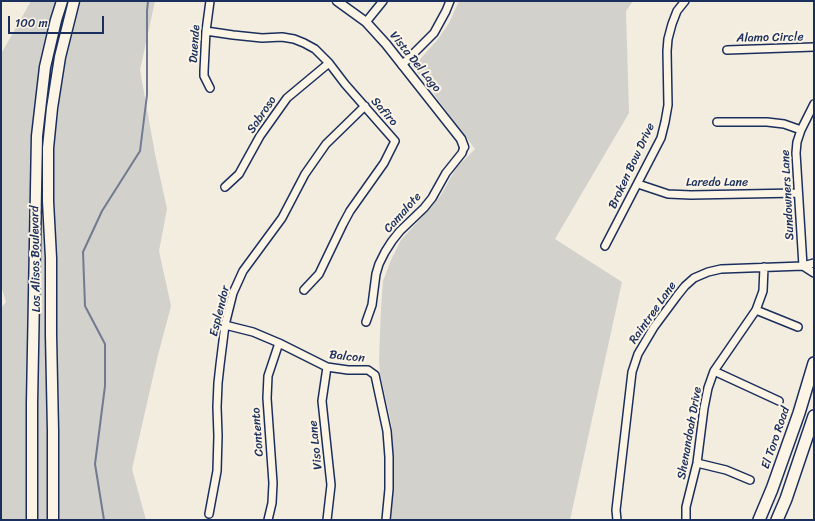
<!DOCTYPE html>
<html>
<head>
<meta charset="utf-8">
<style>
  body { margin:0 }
  #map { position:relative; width:815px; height:521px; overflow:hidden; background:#f3ede0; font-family:Sriracha,sans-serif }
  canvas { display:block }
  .frame { position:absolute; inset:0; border:2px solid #1b2f5e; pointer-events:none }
  .scale { position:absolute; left:8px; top:16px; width:96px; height:18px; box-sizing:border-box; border:2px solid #1b2f5e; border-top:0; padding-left:5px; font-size:12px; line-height:14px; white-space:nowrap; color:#1b2f5e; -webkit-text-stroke:3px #fcf5e5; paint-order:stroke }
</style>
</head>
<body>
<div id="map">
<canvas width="815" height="521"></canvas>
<div class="frame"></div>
<div class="scale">100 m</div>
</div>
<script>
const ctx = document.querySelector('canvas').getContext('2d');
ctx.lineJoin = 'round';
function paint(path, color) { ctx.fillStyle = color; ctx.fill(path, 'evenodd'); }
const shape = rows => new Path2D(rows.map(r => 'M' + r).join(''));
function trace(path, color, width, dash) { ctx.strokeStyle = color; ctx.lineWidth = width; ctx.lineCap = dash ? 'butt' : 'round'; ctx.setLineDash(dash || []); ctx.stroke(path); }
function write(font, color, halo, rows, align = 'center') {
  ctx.font = font + ' Sriracha,sans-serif'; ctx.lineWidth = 4; ctx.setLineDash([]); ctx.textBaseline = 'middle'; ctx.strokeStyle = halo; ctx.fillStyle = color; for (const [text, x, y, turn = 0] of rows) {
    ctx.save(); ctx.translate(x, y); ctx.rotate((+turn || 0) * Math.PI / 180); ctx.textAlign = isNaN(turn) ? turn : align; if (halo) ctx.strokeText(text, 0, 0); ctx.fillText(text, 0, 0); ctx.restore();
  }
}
paint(shape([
  [31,1,155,1,140,70,155,154,167,209,159,251,171,306,157,359,132,469,146,520,1,520,1,308,6,302,1,286,1,54],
  [459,1,633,1,626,11,629,113,555,239,622,282,570,520,391,520,393,468,392,427,380,373,379,361,381,308,383,281,391,260,401,240,433,205,441,195,456,168,475,149,415,69,415,65,438,39,449,23]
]), '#d3d1cc');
trace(shape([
  [104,520,95,464,105,386,105,344,85,306,83,252,102,211,140,151,147,95,147,11,148,1]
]), '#707a91', 2);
const minor = shape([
  [366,22,383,1],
  [206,31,233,35,262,38,282,37,294,39,304,43,315,49,329,63,345,84,395,141,384,163,350,211,343,224,319,274,304,290],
  [727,50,814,47],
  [402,65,434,33,446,11,450,1],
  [210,88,204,76,204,71,206,31,210,1],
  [717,122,767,122,784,124,801,130],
  [638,184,668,194,691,195,798,193],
  [225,187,239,174,260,136,287,98,329,63],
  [605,246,661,138,665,122,668,105,667,51,668,39,672,24,677,11,685,1],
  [803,266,796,153,797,142,801,130,814,104],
  [803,266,814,273],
  [756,310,798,327],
  [366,322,372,305,376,274,379,264,385,252,392,241,400,231,424,208,432,198,446,173,462,153,464,147],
  [225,325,253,332,279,343,327,367,348,370,368,370,375,375,387,431,389,457,389,489,386,520],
  [327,367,322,401,331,485,327,520],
  [714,371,779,401],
  [697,463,726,470,750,480],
  [209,514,217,471,218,436,217,407,218,383,220,365,225,325,233,293,243,271,282,218,305,174,326,144,365,106],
  [268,520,272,503,273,483,267,398,268,376,279,343],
  [617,520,616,510,632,372,638,354,654,327,677,296,685,286,694,278,708,272,721,269,803,266,814,263],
  [686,520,686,507,697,463,704,408,708,388,714,371,756,310,763,291,764,267]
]);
const tertiary = shape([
  [337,1,366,22,386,44,461,139,464,147]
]);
const secondary = shape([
  [32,520,32,403,37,136,45,67,56,20,62,1],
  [53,520,53,431,51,335,51,258,48,201,48,148,52,108,60,57,74,1]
]);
const primary = shape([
  [759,520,772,489,799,413,814,363],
  [777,520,786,499,814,416]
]);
trace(minor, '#1b2f5e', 10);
trace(tertiary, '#1b2f5e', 11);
trace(secondary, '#1b2f5e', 13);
trace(primary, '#1b2f5e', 14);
trace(minor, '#fcf5e5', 7);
trace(tertiary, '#fcf5e5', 8);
trace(secondary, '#fcf5e5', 10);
trace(primary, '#fcf5e5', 11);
write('12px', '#1b2f5e', '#fcf5e5', [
  ["Alamo Circle",770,38,-1],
  ["Duende",195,44,-86],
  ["Vista Del Lago",415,62,51],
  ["Safiro",384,112,49],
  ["Sabroso",262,115,-56],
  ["Broken Bow Drive",632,166,-65],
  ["Laredo Lane",717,183],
  ["Sundowners Lane",788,195,-93],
  ["Camalote",403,213,-48],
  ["Los Alisos Boulevard",36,259,-91],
  ["Esplendor",220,311,-76],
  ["Raintree Lane",653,313,-55],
  ["Balcon",347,357,6],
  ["Contento",258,432,-94],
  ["Shenandoah Drive",690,433,-80],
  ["El Toro Road",776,438,-71],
  ["Viso Lane",316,445,-96]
]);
</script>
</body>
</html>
